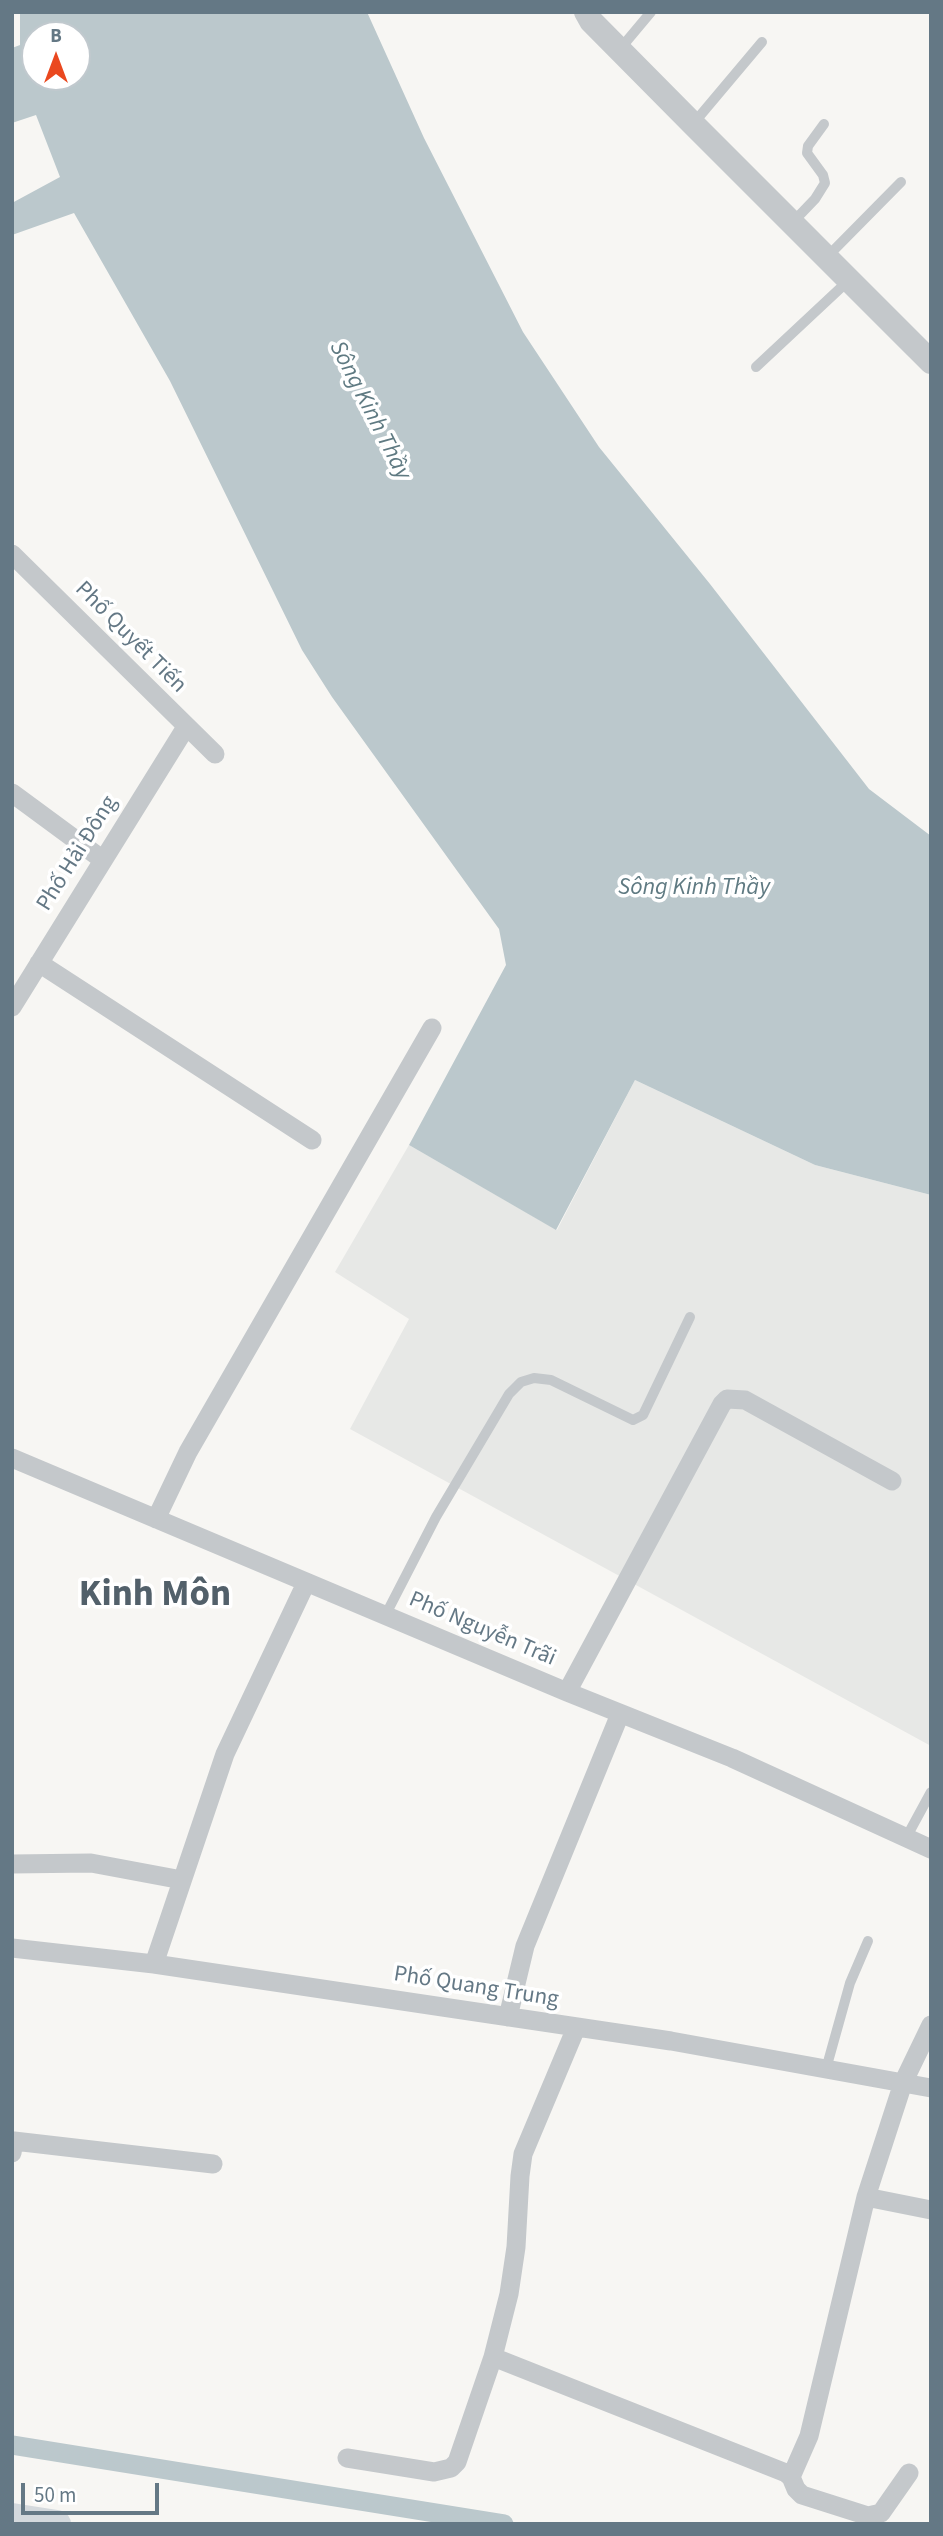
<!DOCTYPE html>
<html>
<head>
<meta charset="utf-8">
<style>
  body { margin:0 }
  #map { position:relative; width:943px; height:2536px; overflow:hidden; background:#f7f6f3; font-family:"Source Sans 3",sans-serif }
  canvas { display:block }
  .frame { position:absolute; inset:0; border:14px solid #647885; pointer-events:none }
  .north { position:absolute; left:21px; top:21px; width:70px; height:70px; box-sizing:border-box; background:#fff; border:2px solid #c1c9ce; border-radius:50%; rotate:0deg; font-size:19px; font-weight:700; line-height:28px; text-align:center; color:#647885 }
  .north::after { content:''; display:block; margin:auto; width:24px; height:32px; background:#ea481f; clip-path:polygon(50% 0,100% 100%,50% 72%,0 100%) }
  .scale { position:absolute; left:21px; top:2483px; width:138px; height:32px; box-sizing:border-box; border:4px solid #647885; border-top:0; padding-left:9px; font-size:21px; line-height:24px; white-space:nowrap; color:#647885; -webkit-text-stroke:5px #fff; paint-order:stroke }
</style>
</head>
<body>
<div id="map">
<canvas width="943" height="2536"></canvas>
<div class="frame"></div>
<div class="north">B</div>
<div class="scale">50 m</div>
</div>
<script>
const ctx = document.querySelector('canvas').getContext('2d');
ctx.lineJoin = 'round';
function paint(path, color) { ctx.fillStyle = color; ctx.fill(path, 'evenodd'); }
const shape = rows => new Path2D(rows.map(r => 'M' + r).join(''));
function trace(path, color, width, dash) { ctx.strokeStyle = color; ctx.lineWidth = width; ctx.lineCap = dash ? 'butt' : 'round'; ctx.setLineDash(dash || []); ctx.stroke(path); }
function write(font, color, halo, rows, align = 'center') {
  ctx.font = font + ' "Source Sans 3",sans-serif'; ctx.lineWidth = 7; ctx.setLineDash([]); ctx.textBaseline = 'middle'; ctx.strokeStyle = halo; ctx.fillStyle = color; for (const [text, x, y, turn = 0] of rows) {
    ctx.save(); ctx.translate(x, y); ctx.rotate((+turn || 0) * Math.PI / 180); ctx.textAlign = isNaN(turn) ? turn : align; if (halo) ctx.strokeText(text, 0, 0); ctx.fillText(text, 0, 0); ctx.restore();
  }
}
paint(shape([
  [635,1080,815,1165,931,1195,931,1746,350,1429,409,1319,335,1272,409,1145,557,1230]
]), '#e7e8e6');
paint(shape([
  [20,12,367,12,424,138,523,332,599,447,710,584,869,789,931,836,931,1195,815,1165,635,1080,556,1230,409,1145,506,965,499,929,332,697,302,650,170,381,74,213,12,235,12,203,60,177,36,115,12,123,12,48,20,45],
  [35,35,77,35,77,77,35,77]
]), '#bbc8cc');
trace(shape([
  [12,2445,504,2524]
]), '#bbc8cc', 19);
trace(shape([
  [620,49,651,12],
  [693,124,762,42],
  [792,223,815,199,825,183,823,175,807,153,808,146,824,124],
  [826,258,901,182],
  [756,367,848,281],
  [385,1616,436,1517,509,1394,521,1382,534,1378,551,1380,633,1420,643,1415,690,1317],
  [906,1838,931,1792],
  [826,2069,850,1983,868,1941]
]), '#c4c8cb', 10);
trace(shape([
  [12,554,215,754],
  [12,793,103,860],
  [39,963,312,1140],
  [12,1007,186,727],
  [12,1458,567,1692,732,1758,931,1849],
  [156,1519,188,1452,432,1028],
  [567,1692,722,1404,727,1399,745,1400,892,1481],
  [12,1864,91,1863,182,1880],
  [12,1948,154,1964,671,2041,931,2088],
  [154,1964,225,1754,306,1583],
  [508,2017,525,1946,620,1714],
  [12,2153,14,2141,213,2164],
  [866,2197,931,2210],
  [493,2357,786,2473,791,2477,796,2489,802,2495,868,2516,881,2513,909,2473],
  [347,2458,434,2472,451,2468,457,2462,493,2357,509,2294,516,2247,520,2176,523,2154,576,2028],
  [791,2477,809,2436,866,2197,903,2083,931,2025]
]), '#c4c8cb', 19);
trace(shape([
  [586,12,591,21,693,124,931,362]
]), '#c4c8cb', 24);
trace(shape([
  [12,2517,57,2524]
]), '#d4d9dd', 28);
write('23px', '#647885', '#fff', [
  ["Phố Quyết Tiến",130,638,45],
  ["Phố Hải Đông",78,854,-58],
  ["Phố Nguyễn Trãi",482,1630,23],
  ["Phố Quang Trung",476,1988,9]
]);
write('italic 24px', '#5f7a82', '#fff', [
  ["Sông Kinh Thầy",369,411,63],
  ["Sông Kinh Thầy",694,889]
]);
write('bold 37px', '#52606a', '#fff', [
  ["Kinh Môn",155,1597]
]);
</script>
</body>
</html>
